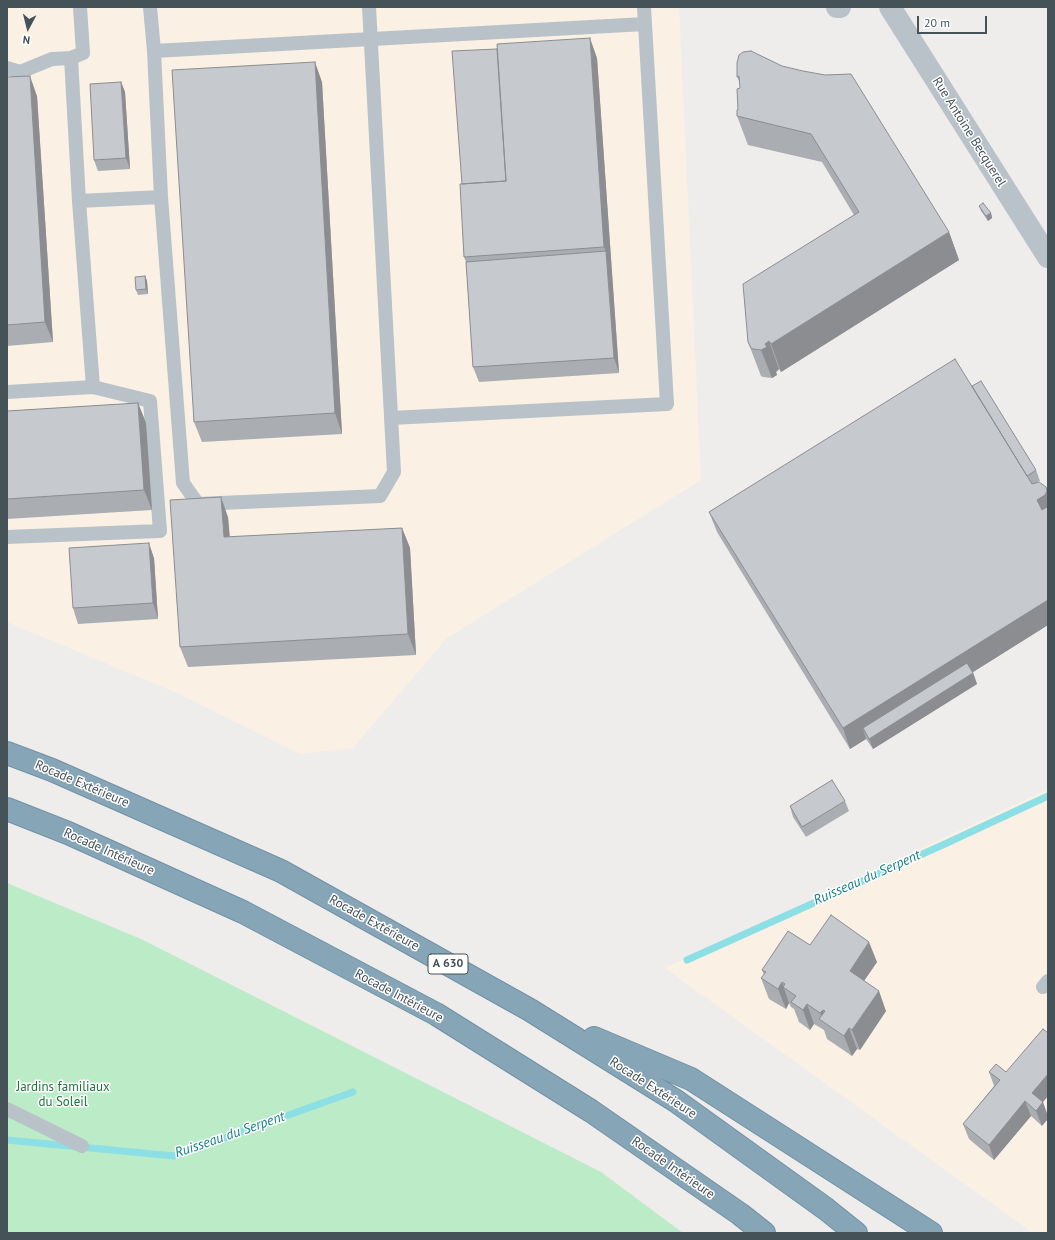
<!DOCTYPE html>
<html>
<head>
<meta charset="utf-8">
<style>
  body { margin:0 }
  #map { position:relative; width:1055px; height:1240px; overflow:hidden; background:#efecec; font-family:"PT Sans",sans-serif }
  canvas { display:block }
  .frame { position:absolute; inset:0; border:8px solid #455258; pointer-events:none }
  .north { position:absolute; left:8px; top:8px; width:40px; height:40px; -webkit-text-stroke:3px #fff; paint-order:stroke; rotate:187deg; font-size:11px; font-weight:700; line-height:16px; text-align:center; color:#455258 }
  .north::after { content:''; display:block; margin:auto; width:14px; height:18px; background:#455258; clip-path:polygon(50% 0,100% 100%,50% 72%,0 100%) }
  .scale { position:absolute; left:917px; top:16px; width:70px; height:18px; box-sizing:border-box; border:2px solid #455258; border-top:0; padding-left:5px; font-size:12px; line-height:14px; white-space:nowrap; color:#455258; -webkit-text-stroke:3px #fff; paint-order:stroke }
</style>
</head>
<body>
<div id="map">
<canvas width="1055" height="1240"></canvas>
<div class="frame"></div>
<div class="north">N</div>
<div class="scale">20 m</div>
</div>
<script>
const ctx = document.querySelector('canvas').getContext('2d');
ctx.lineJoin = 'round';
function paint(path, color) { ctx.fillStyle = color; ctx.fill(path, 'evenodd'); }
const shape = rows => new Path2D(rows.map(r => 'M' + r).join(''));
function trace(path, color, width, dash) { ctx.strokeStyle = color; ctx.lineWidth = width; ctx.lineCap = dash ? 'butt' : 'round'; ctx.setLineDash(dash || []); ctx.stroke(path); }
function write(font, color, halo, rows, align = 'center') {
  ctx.font = font + ' "PT Sans",sans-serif'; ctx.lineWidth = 3; ctx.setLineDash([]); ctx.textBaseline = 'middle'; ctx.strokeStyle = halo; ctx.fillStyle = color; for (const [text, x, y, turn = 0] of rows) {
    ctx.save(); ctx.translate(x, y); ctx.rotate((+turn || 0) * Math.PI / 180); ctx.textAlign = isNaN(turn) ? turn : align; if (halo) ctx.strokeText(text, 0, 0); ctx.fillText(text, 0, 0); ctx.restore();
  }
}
paint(shape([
  [7,7,679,7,701,480,447,638,353,748,300,754,175,692,7,622],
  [1048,789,1048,1233,1033,1233,665,968]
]), '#faf1e4');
paint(shape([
  [7,883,141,939,601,1172,683,1233,7,1233]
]), '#bcebc7');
trace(shape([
  [687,960,947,843,1048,796],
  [7,1140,174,1156,353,1092]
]), '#8bdfe5', 7);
const motorway = shape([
  [7,753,52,770,281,871,530,1010,676,1101,826,1209,856,1233],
  [7,809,68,833,243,912,436,1014,591,1111,740,1214,764,1233],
  [594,1038,691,1079,931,1233]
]);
trace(motorway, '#7191a4', 24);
trace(shape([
  [150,7,154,51,161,197,183,483,198,504,380,496,394,472,369,7],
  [154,51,645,24],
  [7,68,20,72,52,59,71,58,83,53,80,7],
  [79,201,161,197],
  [7,392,93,387,79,201,71,58],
  [391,418,667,404,644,7],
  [7,537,160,531,150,401,93,387],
  [1043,987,1048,981],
  [7,1109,82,1146]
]), '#b8c2c8', 14);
trace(shape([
  [837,7,840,7],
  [890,7,1048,257]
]), '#b8c2c8', 22);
trace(motorway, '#86a6b8', 22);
paint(shape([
  [597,58,619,373,479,382,473,367,466,262,464,257,462,184],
  [737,63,949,232,959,260,781,372,779,369,776,372,777,375,772,378,763,377,761,376,748,342,854,215,822,162,748,145,737,116,740,88,740,83,737,77],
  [7,77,37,96,53,342,7,346],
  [121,82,125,92,130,169,98,171,94,160],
  [322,82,342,434,202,442,194,422],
  [979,206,991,213,992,218,988,221,981,211],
  [145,276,147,281,148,294,138,295,136,290],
  [972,386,1036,470,1040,481,1037,482,1048,493,1048,625,973,672,977,684,873,749,866,739,850,749,717,532,709,512],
  [138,403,146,423,152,510,7,519,7,411],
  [228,517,230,537,402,528,410,548,416,655,188,667,180,647],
  [154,558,158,619,78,624,73,608],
  [845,801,849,811,806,837,793,817,790,806],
  [810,945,877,962,864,981,886,1011,860,1050,857,1049,852,1056,827,1039,824,1030,814,1024,810,1030,799,1022,794,1009,791,1007,789,1003,786,1009,769,999,761,978,764,975,762,970],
  [989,1072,1006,1072,1048,1096,1043,1102,1042,1126,1031,1116,994,1160,969,1139,963,1124,994,1086]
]), '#aaaeb2');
paint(shape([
  [590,38,597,58,619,373,614,358,606,251,604,247],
  [315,62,322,82,342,434,335,413],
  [30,76,37,96,53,342,45,322],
  [121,82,125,92,130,169,126,158],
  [991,213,992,218,988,221,986,216],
  [949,232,959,260,781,372,771,344],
  [145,276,147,281,148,294,146,289],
  [769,341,779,369,776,372,777,375,772,378,761,350,765,344],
  [138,403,146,423,152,510,144,490],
  [1046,487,1048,493,1048,518,1045,520,1037,500],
  [221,497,228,517,231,557,224,537],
  [402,528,410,548,416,655,408,634],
  [149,543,154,558,158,619,153,603],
  [1048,600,1048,625,868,738,863,728,866,739,850,749,843,728],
  [973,673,977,684,873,749,869,739],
  [869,942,877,962,857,991,850,971],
  [782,982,789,1003,786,1009,778,989],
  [879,991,886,1011,860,1050,852,1030],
  [807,1004,814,1024,810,1030,803,1010],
  [823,1010,828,1025,823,1021,820,1013],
  [849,1028,857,1049,852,1056,844,1036],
  [1048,1074,1048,1096,1037,1109,1032,1093],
  [1025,1101,1031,1116,994,1160,989,1145],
  [1043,1102,1048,1116,1048,1119,1042,1126,1036,1111]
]), '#8b8d91');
const building = shape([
  [590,38,604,247,464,257,460,184,506,181,497,44,590,38],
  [497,49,506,181,462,184,452,51,497,49],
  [751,51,782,66,803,71,825,75,851,74,949,232,771,344,769,341,765,344,767,347,761,350,753,349,751,348,748,342,743,284,859,212,811,134,737,116,737,110,738,110,737,89,740,88,739,76,737,77,737,63,739,55,743,52,751,51],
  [315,62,335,413,194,422,172,70,315,62],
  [30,76,45,322,7,325,7,77,30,76],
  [121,82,126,158,94,160,90,84,121,82],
  [983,203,991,213,986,216,979,206,983,203],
  [606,251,614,358,473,367,466,262,606,251],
  [145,276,146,289,136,290,135,277,145,276],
  [955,359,1032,484,1039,482,1046,487,1047,491,1045,495,1037,500,1042,510,1047,507,1048,509,1048,600,843,728,709,512,955,359],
  [981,381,1036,470,1027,476,972,386,981,381],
  [138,403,144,490,7,499,7,411,138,403],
  [221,497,224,537,402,528,408,634,180,647,170,500,221,497],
  [149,543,153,603,73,608,69,548,149,543],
  [967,663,973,673,869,739,863,728,967,663],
  [832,780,845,801,802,827,790,806,832,780],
  [831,915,869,942,850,971,879,991,852,1030,849,1028,844,1036,819,1019,825,1011,823,1010,820,1013,807,1004,803,1010,791,1002,796,996,783,987,785,984,782,982,778,989,761,978,766,972,762,970,788,931,810,945,831,915],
  [1043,1029,1048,1033,1048,1074,1032,1093,1043,1102,1036,1111,1025,1101,989,1145,963,1124,1000,1080,989,1072,996,1064,1006,1072,1043,1029]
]);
paint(building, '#c6cacf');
trace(building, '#8b8d91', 1);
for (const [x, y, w] of [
  [448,964,40]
]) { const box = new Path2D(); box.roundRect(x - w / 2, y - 10, w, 20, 3); ctx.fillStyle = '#fff'; ctx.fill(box); trace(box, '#455258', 1); }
write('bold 12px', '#455258', null, [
  ["A 630",448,964]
]);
write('13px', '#455258', '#fff', [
  ["Rue Antoine Becquerel",969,132,58],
  ["Rocade Extérieure",82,784,23],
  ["Rocade Intérieure",109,852,24],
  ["Rocade Extérieure",374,923,29],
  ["Rocade Intérieure",399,996,28],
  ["Rocade Extérieure",653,1088,33],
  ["Rocade Intérieure",673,1168,35]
]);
write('13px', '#1c733b', '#fff', [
  ["Jardins familiaux",63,1087],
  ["du Soleil",63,1102]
]);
write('italic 14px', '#147f87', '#fff', [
  ["Ruisseau du Serpent",867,878,-24],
  ["Ruisseau du Serpent",230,1135,-19]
]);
</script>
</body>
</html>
